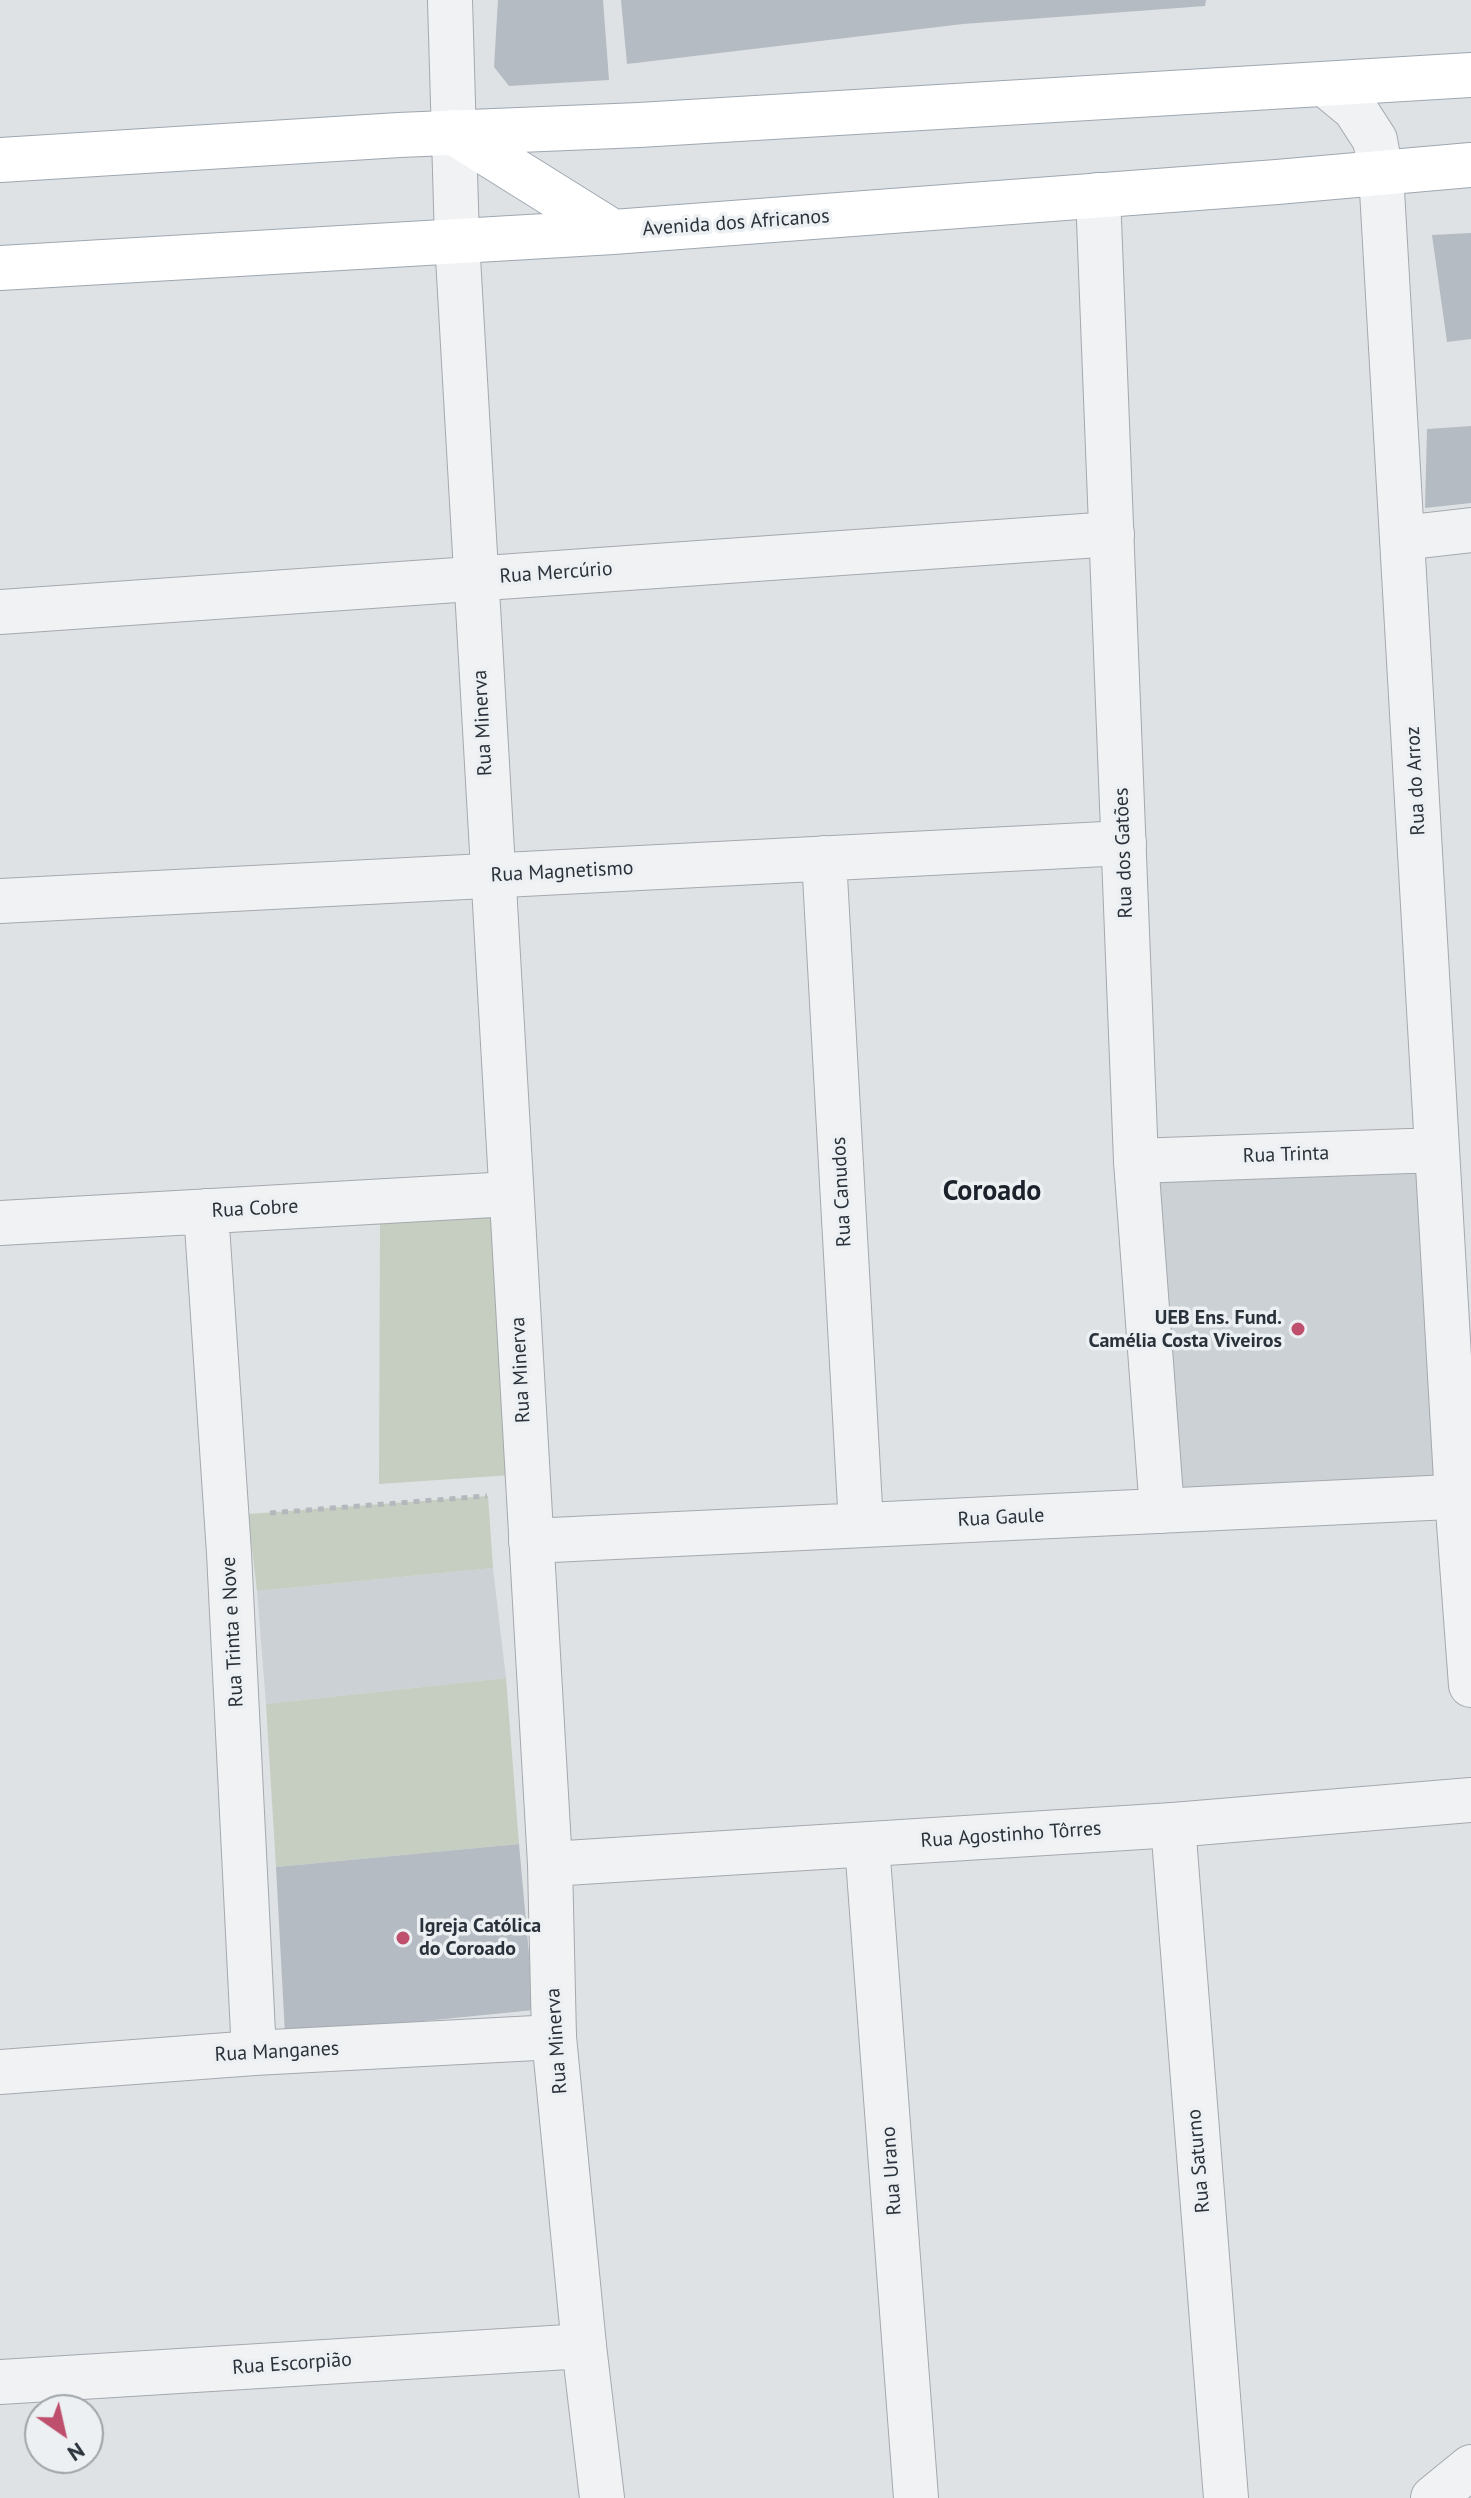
<!DOCTYPE html>
<html>
<head>
<meta charset="utf-8">
<style>
  body { margin:0 }
  #map { position:relative; width:1471px; height:2498px; overflow:hidden; background:#dee2e5; font-family:"PT Sans",sans-serif }
  canvas { display:block }
  .north { position:absolute; left:24px; top:2394px; width:80px; height:80px; box-sizing:border-box; background:#edf0f3; border:2px solid #9fa4a9; border-radius:50%; rotate:146deg; font-size:22px; font-weight:700; line-height:32px; text-align:center; color:#29313a }
  .north::after { content:''; display:block; margin:auto; width:28px; height:36px; background:#be4f6d; clip-path:polygon(50% 0,100% 100%,50% 72%,0 100%) }
</style>
</head>
<body>
<div id="map">
<canvas width="1471" height="2498"></canvas>
<div class="north">N</div>
</div>
<script>
const ctx = document.querySelector('canvas').getContext('2d');
ctx.lineJoin = 'round';
function paint(path, color) { ctx.fillStyle = color; ctx.fill(path, 'evenodd'); }
const shape = rows => new Path2D(rows.map(r => 'M' + r).join(''));
function trace(path, color, width, dash) { ctx.strokeStyle = color; ctx.lineWidth = width; ctx.lineCap = dash ? 'butt' : 'round'; ctx.setLineDash(dash || []); ctx.stroke(path); }
function write(font, color, halo, rows, align = 'center') {
  ctx.font = font + ' "PT Sans",sans-serif'; ctx.lineWidth = 7; ctx.setLineDash([]); ctx.textBaseline = 'middle'; ctx.strokeStyle = halo; ctx.fillStyle = color; for (const [text, x, y, turn = 0] of rows) {
    ctx.save(); ctx.translate(x, y); ctx.rotate((+turn || 0) * Math.PI / 180); ctx.textAlign = isNaN(turn) ? turn : align; if (halo) ctx.strokeText(text, 0, 0); ctx.fillText(text, 0, 0); ctx.restore();
  }
}
paint(shape([
  [1436,1150,1457,1497,1162,1511,1136,1161],
  [493,1568,506,1678,266,1704,257,1591]
]), '#ccd1d6');
paint(shape([
  [499,1217,512,1475,379,1484,380,1221],
  [488,1496,493,1568,257,1591,248,1514],
  [506,1678,519,1844,276,1867,266,1704]
]), '#c5cec0');
paint(shape([
  [498,0,603,0,609,80,509,86,494,67],
  [621,0,1206,0,1205,6,963,24,627,64],
  [1471,233,1471,339,1447,342,1432,235],
  [1471,426,1471,503,1425,508,1427,429],
  [519,1844,534,2010,285,2035,276,1867]
]), '#b5bbc2');
const minor = shape([
  [1402,538,1471,530],
  [0,612,1112,534],
  [824,858,861,1525],
  [0,901,1124,843],
  [1136,1161,1162,1511],
  [206,1211,229,1553,254,2053],
  [0,1223,510,1194],
  [531,1541,1471,1496],
  [1173,1825,1226,2498],
  [867,1845,916,2498],
  [0,2072,254,2053,554,2037],
  [0,2382,584,2346],
  [1433,2498,1471,2467]
]);
const tertiary = shape([
  [450,0,457,240,550,1864,554,2037,584,2346,602,2498],
  [1326,85,1355,109,1375,140,1381,173,1457,1497,1471,1685],
  [1098,195,1136,1161,1436,1150],
  [550,1864,1173,1825,1471,1800]
]);
const primary = shape([
  [453,132,613,232],
  [0,160,399,135,639,125,1471,75],
  [0,268,613,232,1277,182,1471,165]
]);
trace(minor, '#a4a9ae', 46);
trace(tertiary, '#a4a9ae', 46);
trace(primary, '#9ea7b0', 46);
trace(shape([
  [270,1513,487,1496]
]), '#b4b8bc', 5, [6, 6]);
trace(minor, '#f0f2f4', 44);
trace(tertiary, '#f0f2f4', 44);
trace(primary, '#fff', 44);
for (const [x, y, r, color] of [
  [1298,1329,8,"#be4f6d"],
  [403,1938,8,"#be4f6d"]
]) { const dot = new Path2D(); dot.arc(x, y, r, 0, 2 * Math.PI); ctx.fillStyle = color; ctx.fill(dot); trace(dot, '#edf0f3', 3); }
write('20px', '#29313a', '#edf0f3', [
  ["Avenida dos Africanos",736,223,-4],
  ["Rua Mercúrio",556,573,-4],
  ["Rua Minerva",483,723,-93],
  ["Rua do Arroz",1416,781,-93],
  ["Rua dos Gatões",1124,853,-92],
  ["Rua Magnetismo",562,872,-3],
  ["Rua Trinta",1286,1155,-2],
  ["Rua Canudos",842,1192,-93],
  ["Rua Cobre",255,1209,-3],
  ["Rua Minerva",521,1370,-93],
  ["Rua Gaule",1001,1518,-3],
  ["Rua Trinta e Nove",233,1632,-93],
  ["Rua Agostinho Tôrres",1011,1835,-4],
  ["Rua Minerva",557,2041,-94],
  ["Rua Manganes",277,2052,-3],
  ["Rua Saturno",1199,2161,-95],
  ["Rua Urano",892,2171,-94],
  ["Rua Escorpião",292,2364,-4]
]);
write('bold 20px', '#29313a', '#edf0f3', [
  ["UEB Ens. Fund.",1282,1318],
  ["Camélia Costa Viveiros",1282,1341],
  ["Igreja Católica",419,1926,"left"],
  ["do Coroado",419,1949,"left"]
], 'right');
write('bold 28px', '#1b222b', '#edf0f3', [
  ["Coroado",992,1192]
]);
</script>
</body>
</html>
